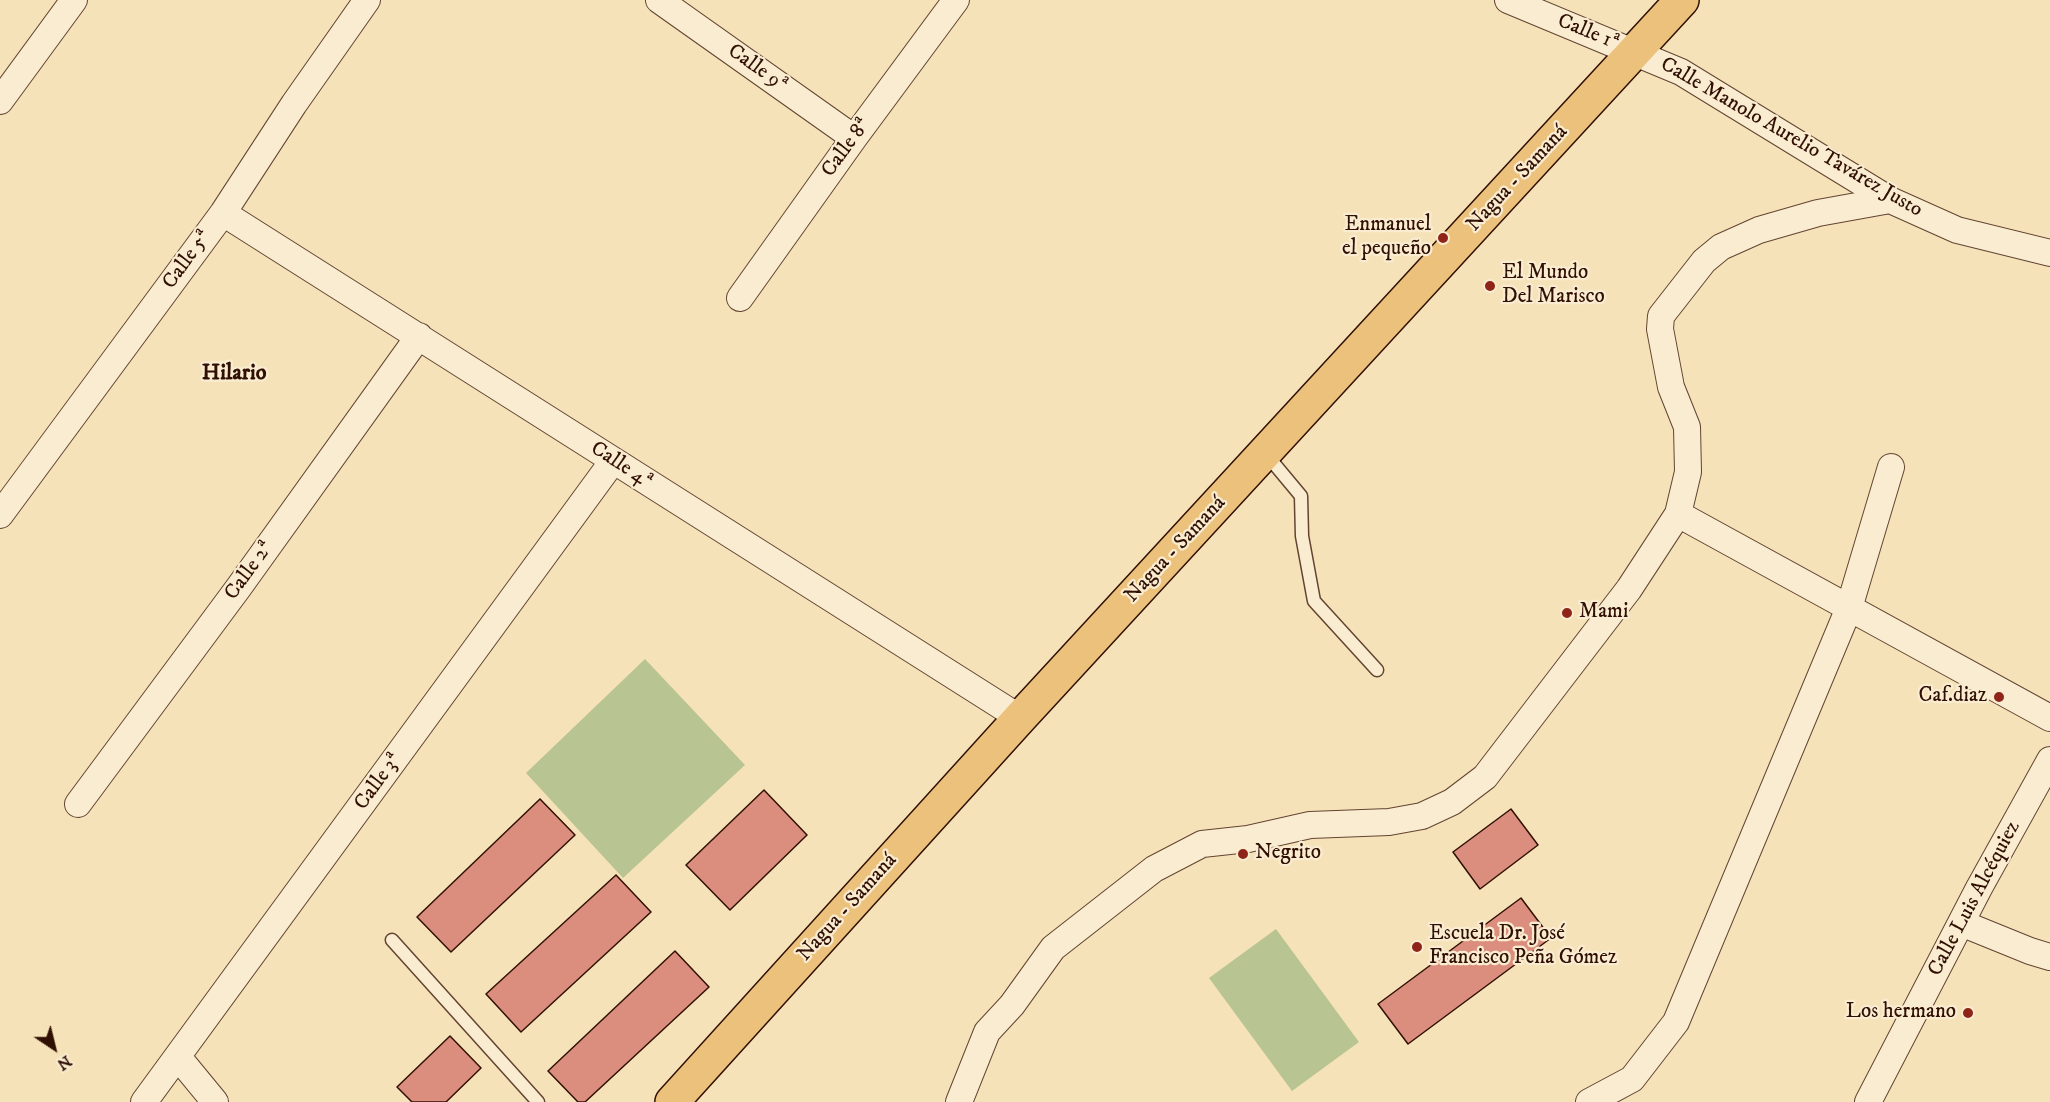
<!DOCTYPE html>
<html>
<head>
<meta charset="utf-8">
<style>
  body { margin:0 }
  #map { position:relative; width:2050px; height:1102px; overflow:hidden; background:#f6e2b8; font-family:"IM FELL DW Pica",serif }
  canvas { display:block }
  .north { position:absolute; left:24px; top:1018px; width:60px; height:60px; -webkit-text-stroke:4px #f9ecd1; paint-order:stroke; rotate:145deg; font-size:16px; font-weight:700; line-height:24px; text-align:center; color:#311004 }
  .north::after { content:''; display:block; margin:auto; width:21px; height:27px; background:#311004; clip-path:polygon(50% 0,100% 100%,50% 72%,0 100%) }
</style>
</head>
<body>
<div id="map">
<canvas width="2050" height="1102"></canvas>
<div class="north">N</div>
</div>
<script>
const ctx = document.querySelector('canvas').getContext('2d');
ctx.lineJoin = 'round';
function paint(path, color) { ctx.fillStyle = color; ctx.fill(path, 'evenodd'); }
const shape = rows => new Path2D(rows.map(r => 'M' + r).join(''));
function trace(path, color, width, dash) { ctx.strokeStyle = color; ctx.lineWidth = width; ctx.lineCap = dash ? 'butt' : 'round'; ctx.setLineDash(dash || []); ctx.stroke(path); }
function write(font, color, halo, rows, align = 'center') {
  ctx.font = font + ' "IM FELL DW Pica",serif'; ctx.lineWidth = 4.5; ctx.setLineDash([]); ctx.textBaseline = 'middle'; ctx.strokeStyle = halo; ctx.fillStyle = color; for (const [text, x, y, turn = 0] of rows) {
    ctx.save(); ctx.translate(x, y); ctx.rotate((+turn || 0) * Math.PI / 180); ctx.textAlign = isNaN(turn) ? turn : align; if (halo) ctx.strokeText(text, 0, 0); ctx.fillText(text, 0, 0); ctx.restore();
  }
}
paint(shape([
  [645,659,745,765,623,878,526,773],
  [1276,929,1359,1042,1292,1091,1209,978]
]), '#b8c492');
const building = shape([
  [764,790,807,835,730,910,686,865,764,790],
  [540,799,575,835,451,952,417,917,540,799],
  [1511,809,1538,845,1480,889,1453,852,1511,809],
  [616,875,651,912,521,1032,486,994,616,875],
  [1521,898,1551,938,1408,1044,1378,1004,1521,898],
  [675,951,709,987,585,1102,578,1102,548,1071,675,951],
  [450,1036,481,1068,446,1102,412,1102,397,1087,450,1036]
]);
paint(building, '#db8e7d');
trace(building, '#311004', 1.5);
const service = shape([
  [1266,454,1301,496,1302,536,1314,601,1377,670],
  [392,940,538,1102]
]);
const minor = shape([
  [659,0,854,138],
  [1508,0,1681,72,1890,200,1957,230,2050,253],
  [0,101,74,0],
  [223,213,1020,718],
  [740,298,854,138,956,0],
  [1678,514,2050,718],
  [0,515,223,213,294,104,367,0],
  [78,804,239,587,419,336],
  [1961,923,2030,951,2050,957],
  [178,1057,215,1102],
  [144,1102,613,461],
  [959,1102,987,1032,1012,1005,1053,948,1154,869,1202,844,1248,839,1310,825,1389,822,1422,816,1452,802,1485,777,1629,589,1678,514,1688,472,1687,427,1671,387,1660,329,1661,316,1704,261,1721,247,1759,230,1818,213,1890,200],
  [1589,1102,1632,1079,1676,1022,1849,608,1891,467],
  [1868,1102,1979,888,2050,760]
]);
const primary = shape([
  [672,1102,1020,718,1682,0]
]);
trace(service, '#624431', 15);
trace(minor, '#624431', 28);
trace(primary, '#311004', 36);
trace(service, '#f9ecd1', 12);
trace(minor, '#f9ecd1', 26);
trace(primary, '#ebc17c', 33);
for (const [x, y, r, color] of [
  [1443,238,6,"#8f2418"],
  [1490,286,6,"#8f2418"],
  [1567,613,6,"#8f2418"],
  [1999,697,6,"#8f2418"],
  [1243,854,6,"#8f2418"],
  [1417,947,6,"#8f2418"],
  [1968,1013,6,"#8f2418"]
]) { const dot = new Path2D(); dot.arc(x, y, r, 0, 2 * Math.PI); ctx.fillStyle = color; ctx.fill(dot); trace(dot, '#f9ecd1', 2); }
write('21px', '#311004', '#f9ecd1', [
  ["Calle 1ª",1588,33,22],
  ["Calle 9ª",757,69,35],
  ["Calle Manolo Aurelio Tavárez Justo",1791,138,30],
  ["Calle 8ª",847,148,-54],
  ["Nagua - Samaná",1518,179,-47],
  ["Calle 5ª",188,260,-54],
  ["Calle 4ª",621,466,33],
  ["Nagua - Samaná",1176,550,-47],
  ["Calle 2ª",250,571,-54],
  ["Calle 3ª",379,782,-54],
  ["Calle Luis Alcéquiez",1975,899,-62],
  ["Nagua - Samaná",848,908,-48]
]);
write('21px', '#311004', '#f9ecd1', [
  ["Enmanuel",1431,226,"right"],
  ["el pequeño",1431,250,"right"],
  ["El Mundo",1502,274],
  ["Del Marisco",1502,298],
  ["Mami",1579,613],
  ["Caf.diaz",1987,697,"right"],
  ["Negrito",1255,854],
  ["Escuela Dr. José",1429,935],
  ["Francisco Peña Gómez",1429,959],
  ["Los hermano",1956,1013,"right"]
], 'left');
write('bold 22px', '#311004', '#f9ecd1', [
  ["Hilario",234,374]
]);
</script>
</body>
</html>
